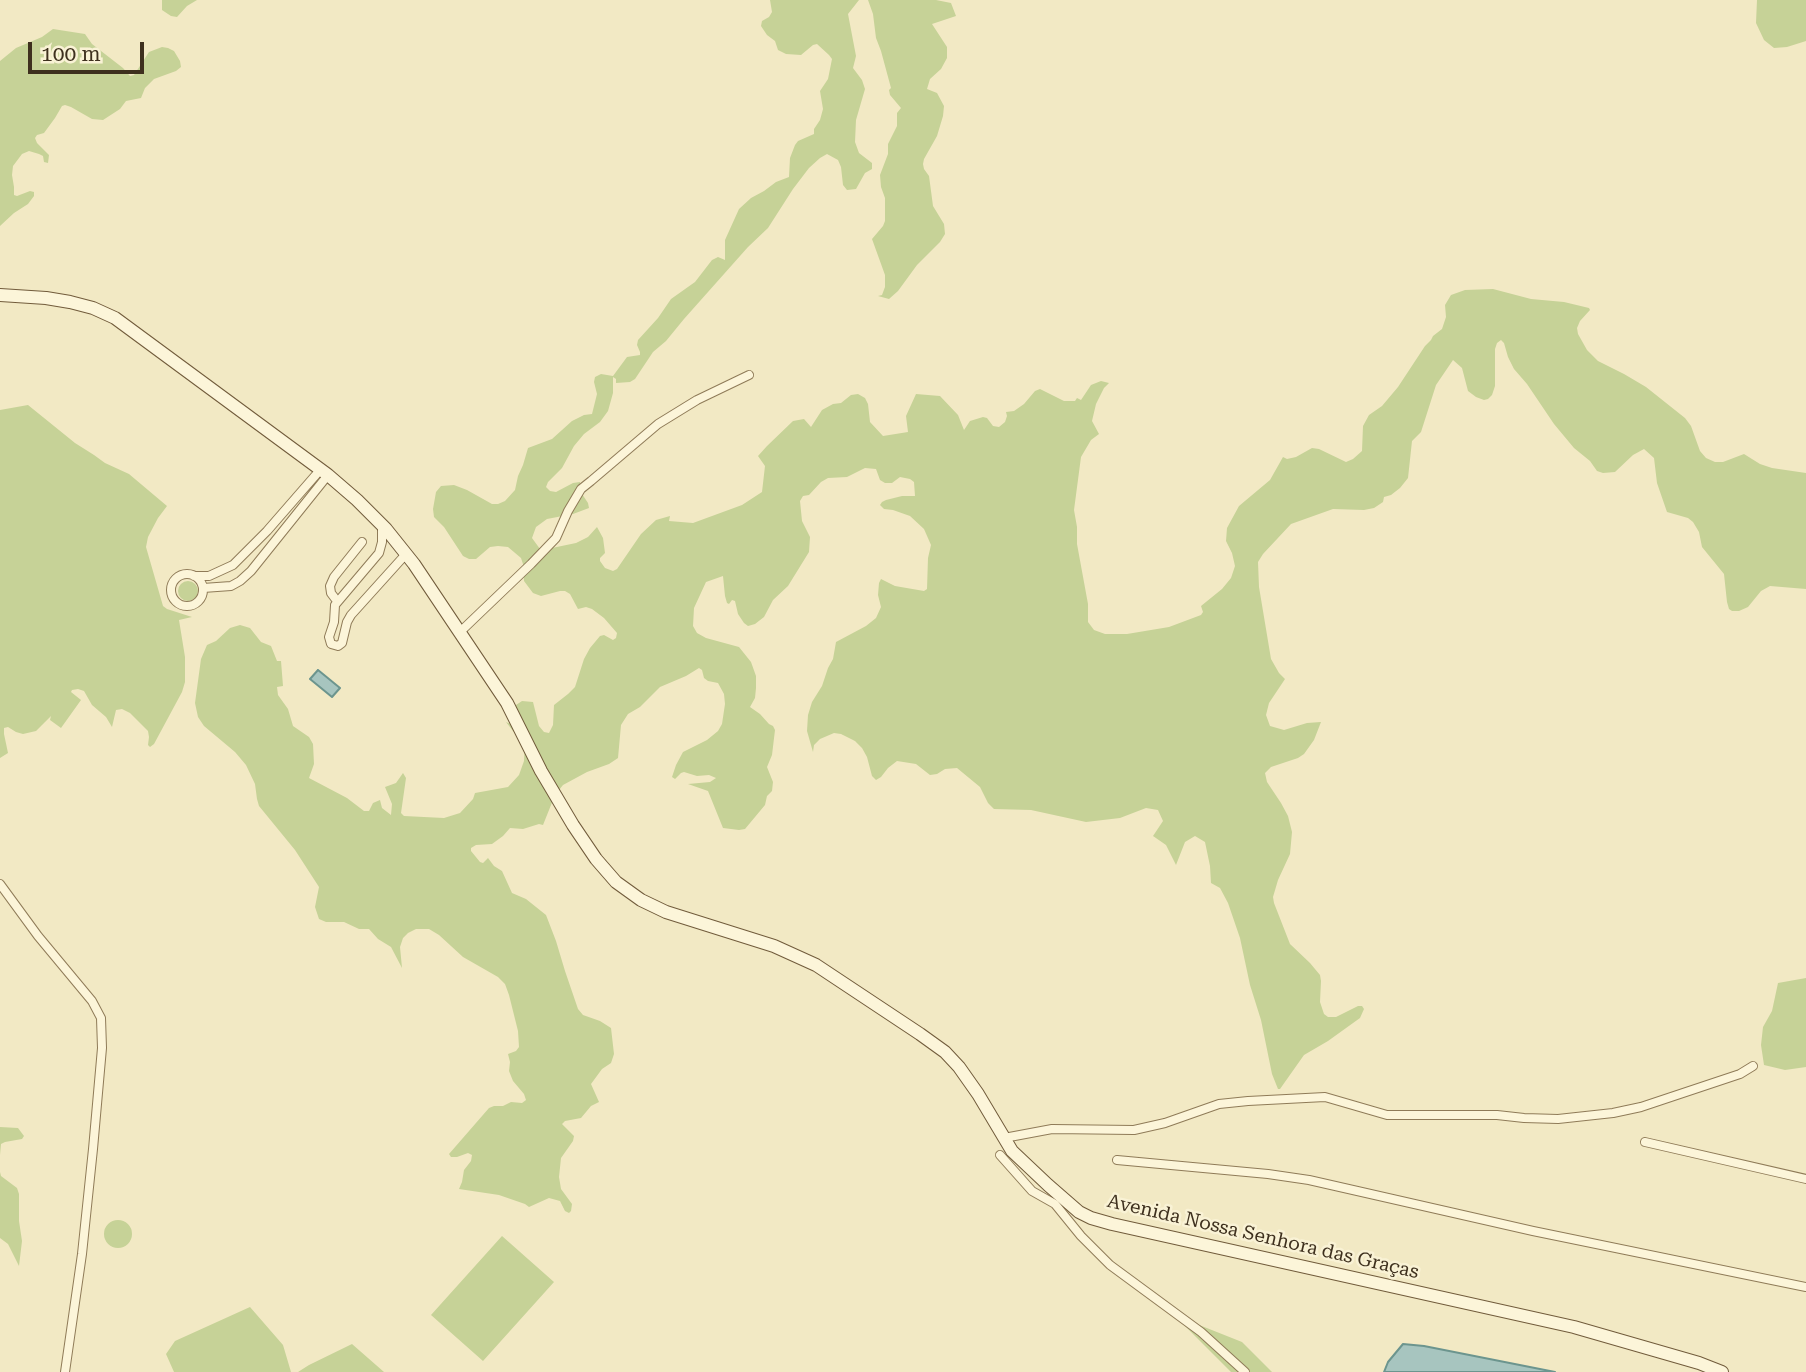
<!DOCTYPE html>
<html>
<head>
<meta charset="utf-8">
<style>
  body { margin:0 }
  #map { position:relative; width:1806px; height:1372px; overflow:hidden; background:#f2e9c4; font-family:"Roboto Serif",serif }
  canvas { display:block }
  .scale { position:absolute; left:28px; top:42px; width:116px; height:32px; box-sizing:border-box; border:4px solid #3e301e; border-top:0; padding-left:9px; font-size:21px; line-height:24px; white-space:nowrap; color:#3e301e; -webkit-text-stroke:5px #f9f2d5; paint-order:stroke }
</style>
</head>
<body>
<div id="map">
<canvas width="1806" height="1372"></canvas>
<div class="scale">100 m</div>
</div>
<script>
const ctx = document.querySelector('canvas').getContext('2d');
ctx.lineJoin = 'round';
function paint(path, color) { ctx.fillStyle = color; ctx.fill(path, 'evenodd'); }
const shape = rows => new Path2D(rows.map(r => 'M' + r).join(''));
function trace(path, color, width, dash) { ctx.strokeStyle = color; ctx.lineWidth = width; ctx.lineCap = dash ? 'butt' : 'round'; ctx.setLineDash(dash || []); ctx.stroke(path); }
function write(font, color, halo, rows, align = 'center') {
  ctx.font = font + ' "Roboto Serif",serif'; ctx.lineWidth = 5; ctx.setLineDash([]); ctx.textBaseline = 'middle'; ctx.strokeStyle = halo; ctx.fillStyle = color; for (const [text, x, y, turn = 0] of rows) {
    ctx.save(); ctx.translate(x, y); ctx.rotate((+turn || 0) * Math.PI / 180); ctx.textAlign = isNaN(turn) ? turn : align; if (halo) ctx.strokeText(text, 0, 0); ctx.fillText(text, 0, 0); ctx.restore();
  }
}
paint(shape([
  [162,0,197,0,187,6,177,17,171,16,162,10],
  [770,0,859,0,848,14,856,56,853,68,862,80,865,89,856,120,855,142,859,153,872,163,872,169,865,173,856,189,847,190,843,185,841,167,838,160,827,154,820,158,809,168,793,189,768,228,748,247,684,319,666,341,653,352,635,379,630,382,616,383,616,379,613,377,613,393,608,411,600,422,584,434,574,446,562,468,548,482,546,487,550,491,556,492,573,483,580,482,580,491,588,503,589,508,573,514,547,519,536,527,532,538,540,549,552,548,576,543,588,537,597,527,603,538,605,553,600,558,600,561,605,568,613,571,617,569,641,534,656,520,670,516,669,521,693,523,742,505,762,492,765,466,758,456,767,446,793,421,804,419,811,427,822,410,833,404,841,403,851,395,858,394,865,398,868,404,870,422,883,436,908,432,906,416,916,394,940,396,958,415,964,430,970,421,983,417,987,418,993,426,999,427,1005,422,1007,416,1006,412,1014,411,1024,404,1035,391,1040,389,1064,401,1075,401,1077,398,1081,400,1091,385,1101,381,1109,383,1104,388,1096,404,1092,421,1099,434,1091,440,1081,457,1074,510,1077,527,1077,544,1088,604,1088,622,1094,630,1105,634,1127,634,1169,627,1201,615,1203,612,1201,606,1222,589,1231,578,1235,566,1232,553,1226,541,1227,528,1239,506,1270,480,1283,457,1287,459,1296,457,1312,448,1319,449,1346,462,1353,459,1362,451,1363,426,1369,415,1382,406,1398,387,1425,346,1431,340,1433,336,1442,329,1446,317,1445,305,1451,295,1465,290,1493,289,1531,299,1564,302,1589,308,1590,310,1580,321,1577,328,1578,334,1587,350,1598,361,1624,374,1646,387,1685,418,1691,426,1700,451,1706,458,1715,462,1723,462,1744,454,1760,464,1772,468,1806,473,1806,589,1770,586,1761,591,1748,607,1739,611,1732,611,1729,609,1727,602,1724,574,1702,547,1699,532,1693,522,1688,518,1667,512,1657,483,1654,458,1644,449,1633,455,1615,472,1603,473,1597,471,1590,461,1574,448,1554,424,1527,384,1514,369,1508,357,1504,343,1501,340,1497,343,1495,349,1495,386,1492,395,1488,399,1484,400,1476,397,1468,391,1462,368,1453,360,1436,385,1421,432,1412,441,1408,478,1400,488,1391,495,1384,497,1383,502,1374,508,1364,510,1333,509,1291,524,1263,554,1258,562,1259,587,1271,659,1279,673,1285,679,1269,703,1266,715,1270,726,1284,730,1307,723,1321,722,1314,740,1304,754,1298,758,1271,767,1265,773,1267,782,1281,803,1288,816,1292,832,1290,854,1278,880,1273,897,1274,903,1290,944,1310,963,1320,975,1321,981,1320,1002,1324,1014,1328,1017,1336,1017,1358,1006,1362,1006,1364,1009,1360,1018,1328,1041,1304,1055,1280,1089,1278,1089,1272,1074,1261,1020,1250,985,1240,938,1228,903,1220,888,1211,883,1210,866,1205,842,1195,836,1185,842,1176,865,1166,845,1153,836,1163,821,1158,810,1146,808,1120,818,1086,822,1031,810,994,809,988,803,980,787,957,768,945,769,937,774,930,775,916,764,897,761,888,768,881,777,876,780,872,776,867,757,862,748,855,741,841,734,834,733,820,739,814,745,813,752,807,731,808,715,812,702,822,686,828,668,833,659,836,642,866,626,876,618,881,607,878,595,879,583,881,579,895,586,924,591,927,589,928,558,931,545,924,529,910,516,893,510,884,509,880,505,882,502,886,500,902,496,915,496,914,482,910,479,900,477,892,483,885,483,880,480,876,469,865,468,847,477,828,478,821,482,809,495,803,496,800,501,802,521,810,537,809,552,788,586,773,600,764,617,755,624,748,626,744,623,738,614,735,601,732,600,729,604,727,603,725,596,723,576,706,582,694,608,693,626,697,633,706,638,739,647,751,662,756,676,756,688,755,698,750,707,760,714,769,724,773,726,775,730,772,755,767,767,773,782,772,791,767,796,765,805,745,829,739,830,723,828,708,791,688,784,710,782,716,778,709,775,697,776,684,772,681,773,675,779,672,777,676,765,683,752,707,740,718,731,722,724,725,704,724,694,718,683,708,681,704,678,702,670,699,668,686,676,660,687,640,707,628,714,621,725,618,758,609,764,587,772,563,785,555,795,543,825,539,824,523,829,510,828,503,836,492,844,476,845,471,848,471,851,480,862,483,863,488,858,494,866,502,871,512,893,526,899,546,915,556,941,565,971,578,1009,583,1015,600,1021,611,1028,614,1054,611,1063,602,1069,591,1084,599,1102,591,1106,581,1118,565,1121,562,1124,574,1136,573,1141,561,1158,559,1177,561,1189,572,1204,571,1211,569,1213,565,1211,560,1201,549,1198,529,1207,525,1204,499,1195,459,1189,462,1182,464,1170,471,1161,472,1155,468,1153,457,1157,451,1157,449,1154,489,1108,494,1106,503,1106,511,1102,522,1103,526,1100,524,1094,513,1081,509,1071,510,1062,508,1054,516,1051,519,1047,518,1031,509,995,505,984,498,977,463,957,439,935,429,929,416,929,408,933,403,938,400,947,402,968,391,947,378,939,369,929,359,929,344,922,326,922,319,919,315,907,319,887,295,850,259,806,257,799,255,784,246,765,235,752,204,726,198,717,195,703,201,659,207,645,216,641,230,628,240,625,250,628,261,642,271,646,277,661,281,661,283,686,277,687,278,695,288,709,293,726,309,737,313,744,314,764,309,778,347,798,364,811,369,811,373,803,380,800,382,808,391,815,392,804,385,787,396,783,403,773,406,778,401,813,404,816,444,818,460,813,473,799,475,793,508,787,519,775,524,761,525,741,513,731,506,722,515,726,513,707,522,701,533,702,539,726,544,732,549,733,553,725,554,705,568,694,575,687,584,659,590,648,600,636,604,635,613,640,616,638,617,633,604,618,592,609,586,607,578,609,570,594,565,591,560,591,541,596,533,593,524,581,523,564,521,558,508,547,498,546,490,547,476,559,469,559,463,556,444,527,434,517,433,509,436,492,441,486,454,485,467,490,492,504,498,504,505,501,515,490,518,476,523,465,528,448,552,439,572,421,584,415,592,414,597,394,594,382,595,377,601,374,613,376,627,357,640,355,640,352,637,345,638,340,658,318,671,299,695,282,712,260,718,257,725,260,725,240,739,209,751,198,764,191,776,182,789,177,790,158,795,145,798,141,814,134,814,129,820,120,823,109,820,91,828,79,832,59,829,55,817,44,813,45,801,55,786,54,778,50,775,41,767,35,761,26,762,21,769,17,772,12],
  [868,0,936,0,951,3,956,16,932,24,947,47,947,58,941,69,930,79,927,89,937,93,944,106,943,116,937,136,924,159,923,164,924,169,929,176,933,206,944,224,945,234,940,242,917,265,898,291,889,299,878,296,882,295,885,287,885,275,872,239,883,226,885,221,885,198,881,187,880,175,888,154,888,144,897,126,897,113,901,108,890,95,889,90,891,88,881,51,876,38,873,14],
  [1757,0,1806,0,1806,41,1787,47,1774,48,1764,40,1756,23],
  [53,29,85,34,92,44,123,68,130,76,134,75,149,52,162,47,168,48,174,51,180,61,181,67,176,71,154,79,145,88,141,98,126,101,120,109,103,120,92,119,71,107,65,105,62,106,55,118,44,133,37,135,35,138,37,143,49,155,48,163,44,162,43,156,39,154,29,151,22,154,13,166,12,175,14,187,14,195,17,196,30,191,34,192,34,196,28,204,14,213,0,226,0,61,16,48,42,37],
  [28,405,75,443,94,455,105,463,129,474,167,506,158,518,148,537,146,547,163,606,167,609,192,617,179,620,185,657,185,682,182,692,154,744,150,747,148,745,149,737,148,731,130,713,122,709,116,710,112,727,106,717,92,705,84,691,78,689,72,690,71,692,81,700,61,728,50,720,51,716,36,731,23,734,16,732,8,727,4,728,4,734,8,753,0,758,0,410],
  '178 591a10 10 0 1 1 20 0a10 10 0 1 1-20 0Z',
  [1806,978,1806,1067,1785,1070,1764,1065,1761,1045,1763,1027,1772,1011,1778,983],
  [0,1127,18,1128,24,1136,22,1139,5,1142,1,1144,0,1155],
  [0,1172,1,1176,17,1188,19,1194,19,1221,22,1241,19,1266,8,1244,0,1238],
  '104 1234a14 14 0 1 1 28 0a14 14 0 1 1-28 0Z',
  [502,1236,554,1282,483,1361,431,1315],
  [250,1307,283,1345,291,1372,174,1372,166,1354,175,1341],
  [1174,1315,1242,1342,1272,1372,1231,1372],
  [352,1344,384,1372,298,1372,309,1365]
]), '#c6d297');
const water = shape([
  [318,670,340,688,332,697,310,679,318,670],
  [1403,1344,1424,1346,1555,1372,1384,1372,1388,1362,1403,1344]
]);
paint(water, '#a7c5bf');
trace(water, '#6c958e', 2);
const street = shape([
  [382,525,382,542,379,553,335,605,334,622,329,637,331,644,338,646,342,643,347,622,351,615,406,554],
  '171 590a16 16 0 1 1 32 0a16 16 0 1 1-32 0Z',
  [194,576,209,576,233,565,267,531,321,469],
  [203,588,231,586,240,581,251,571,328,475],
  [337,601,331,593,330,586,334,577,362,542],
  [460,632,531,564,556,538,568,511,581,489,591,481,658,424,697,400,749,375],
  [0,884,38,936,92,1001,101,1018,102,1048,93,1149,82,1254,65,1372],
  [1004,1138,1052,1129,1134,1130,1165,1123,1219,1104,1248,1101,1325,1097,1387,1115,1497,1115,1524,1118,1558,1119,1613,1113,1641,1107,1740,1074,1753,1066],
  [1645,1142,1806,1179],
  [1000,1155,1032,1191,1055,1204,1081,1236,1110,1265,1201,1332,1245,1372],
  [1117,1160,1268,1174,1309,1180,1533,1231,1806,1287]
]);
const secondary = shape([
  [0,295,46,298,70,302,93,308,115,318,328,475,357,500,386,529,414,564,507,703,541,771,573,825,596,859,616,882,641,900,666,912,774,946,816,965,920,1034,945,1052,959,1067,978,1094,1012,1151,1048,1185,1079,1212,1091,1218,1112,1224,1574,1327,1699,1363,1722,1372]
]);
trace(street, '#8f7b58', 10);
trace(secondary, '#715b3b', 14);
trace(street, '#fcf5d9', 8);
trace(secondary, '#fcf5d9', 12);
write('19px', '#3e301e', '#f9f2d5', [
  ["Avenida Nossa Senhora das Graças",1263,1237,13]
]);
</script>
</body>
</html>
